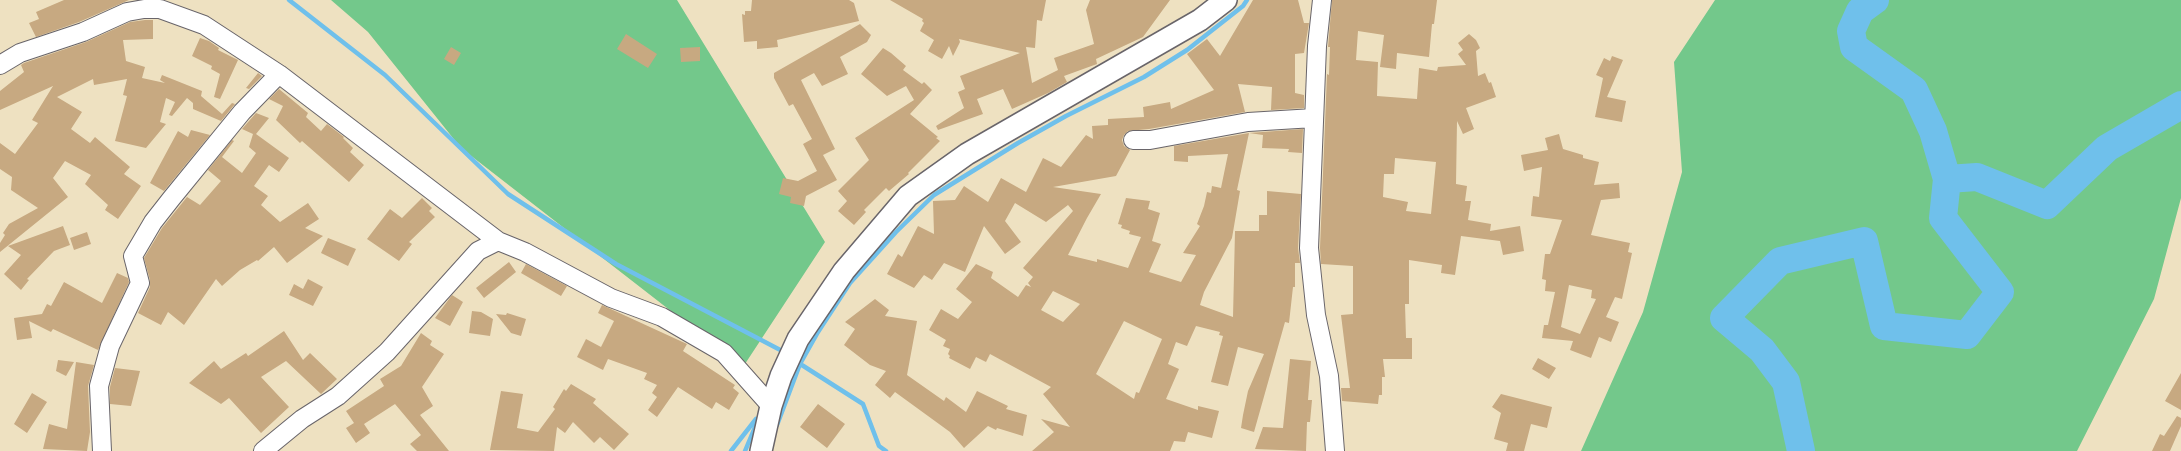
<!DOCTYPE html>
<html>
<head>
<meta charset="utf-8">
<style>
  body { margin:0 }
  canvas { display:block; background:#eee1c1 }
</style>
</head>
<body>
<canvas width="2181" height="451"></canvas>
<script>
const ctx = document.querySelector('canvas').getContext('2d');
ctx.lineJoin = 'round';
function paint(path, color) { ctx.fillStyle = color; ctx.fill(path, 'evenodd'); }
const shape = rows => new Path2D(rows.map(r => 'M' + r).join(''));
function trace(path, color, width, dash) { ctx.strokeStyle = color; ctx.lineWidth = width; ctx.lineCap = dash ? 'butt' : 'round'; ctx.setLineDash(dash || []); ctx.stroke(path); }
paint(shape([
  [331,0,677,0,825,242,743,367,461,148,368,32],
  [1715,0,2181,0,2181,198,2154,299,2077,451,1581,451,1643,312,1682,172,1674,62]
]), '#73c88b');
trace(shape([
  [289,0,385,75,508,194,616,264,786,353],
  [794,360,863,404,879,446,886,451],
  [777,425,800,364,818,332,850,283,896,232,934,195,1018,143,1066,116,1144,77,1187,50,1243,6,1247,0],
  [731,451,756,419],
  [745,451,758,420]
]), '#6fc0eb', 4.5);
trace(shape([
  [1947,179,1977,177,2047,205,2107,148,2181,105],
  [1801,451,1786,382,1762,350,1724,318,1780,261,1864,241,1884,326,1967,335,2000,292,1943,218,1947,179,1933,131,1914,90,1854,47,1851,31,1860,11,1875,0]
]), '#6fc0eb', 28);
paint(shape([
  [64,0,129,0,79,22,36,37,29,23,39,19,36,12],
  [752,0,849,0,854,3,859,21,777,40,778,47,757,49,757,41,744,42,742,14,745,15,745,11,751,11],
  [890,0,1046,0,1042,21,1037,20,1035,48,1026,47,1032,83,1058,70,1054,58,1094,44,1086,10,1090,0,1170,0,1143,37,1096,59,1097,64,1064,76,1067,82,1048,93,1012,109,1003,89,977,99,983,114,938,130,936,126,964,108,958,92,965,89,960,76,1020,53,959,39,960,42,953,56,949,46,942,59,928,51,934,40,920,31,924,23,922,21,923,19],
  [1253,0,1298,0,1304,23,1309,23,1304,53,1295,54,1295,93,1304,95,1304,108,1271,110,1272,87,1238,84,1245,112,1149,129,1128,131,1124,135,1122,140,1124,146,1130,150,1116,176,1053,187,1101,194,1087,218,1068,255,1097,262,1097,259,1128,268,1141,237,1129,234,1130,231,1121,228,1122,225,1118,224,1126,198,1150,201,1148,209,1160,213,1152,241,1161,244,1149,272,1181,282,1196,255,1183,253,1200,226,1197,224,1204,206,1207,192,1211,193,1212,186,1221,188,1228,154,1188,156,1188,162,1174,161,1174,146,1249,133,1303,129,1302,153,1288,152,1289,149,1262,148,1263,135,1249,133,1237,190,1240,191,1232,238,1204,292,1200,305,1233,317,1235,231,1259,231,1259,215,1267,215,1267,191,1301,194,1298,248,1300,263,1295,263,1295,287,1293,287,1289,323,1285,322,1254,432,1241,428,1243,415,1248,391,1264,354,1238,347,1228,386,1211,382,1223,336,1219,335,1220,332,1196,326,1187,346,1176,342,1168,364,1179,369,1166,399,1198,410,1198,406,1219,411,1212,438,1188,432,1185,442,1174,441,1170,451,1032,451,1054,432,1041,419,1070,427,1043,394,1051,387,990,354,986,362,976,357,970,369,949,358,950,356,948,354,950,349,943,346,946,340,929,330,941,309,958,319,972,302,956,289,976,264,993,272,991,278,1018,297,1026,285,1031,287,1028,283,1033,277,1023,268,1073,211,1068,205,1046,222,1015,203,1005,221,1021,242,1005,254,984,226,965,272,944,263,932,280,924,275,914,288,887,274,898,254,902,257,918,226,934,234,933,201,955,200,964,186,988,202,1001,178,1026,192,1043,158,1061,167,1086,135,1093,139,1092,126,1108,125,1108,119,1144,117,1143,107,1170,102,1171,109,1214,90,1187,54,1207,39,1220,56],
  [1053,291,1080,304,1063,322,1041,310],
  [1124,321,1162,339,1139,393,1136,392,1134,399,1096,374],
  [1332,0,1437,0,1434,24,1432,24,1429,57,1397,53,1396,69,1380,67,1384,35,1358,31,1356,60,1378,62,1377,96,1417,99,1419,68,1437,71,1438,67,1466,65,1458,54,1463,50,1458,43,1469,34,1476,40,1480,48,1476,51,1478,76,1485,73,1489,83,1491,82,1496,97,1466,108,1474,129,1463,134,1457,121,1456,184,1467,186,1465,201,1471,201,1468,220,1491,224,1490,231,1520,226,1524,251,1503,255,1500,241,1461,236,1455,275,1441,273,1442,265,1409,260,1409,304,1405,304,1406,338,1412,338,1412,359,1383,359,1385,377,1382,377,1382,395,1379,395,1378,404,1342,401,1341,388,1350,388,1341,315,1353,314,1353,266,1321,264,1320,248,1327,74,1329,75,1330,47,1328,47],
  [1395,158,1436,162,1431,214,1406,211,1408,202,1383,197,1384,174,1394,174],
  [145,20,153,20,153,39,123,40,126,61,145,67,142,78,165,83,160,80,162,75,202,91,201,96,222,114,232,103,235,104,221,121,193,109,193,103,187,98,172,116,169,115,175,102,166,98,160,122,166,124,146,148,115,141,127,96,123,95,127,79,94,85,93,79,57,97,82,112,71,129,90,143,95,137,130,167,124,174,141,186,118,219,105,210,108,205,85,184,91,175,65,161,53,178,68,197,0,252,0,243,5,235,3,233,9,224,38,208,11,190,12,177,0,169,0,143,15,154,38,123,32,120,53,86,0,110,0,91,24,72,21,65,24,63,86,42,130,22],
  [860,24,871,35,867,42,840,57,848,74,822,86,814,73,801,80,835,149,823,155,837,180,806,196,804,206,790,203,791,197,779,194,783,178,798,181,817,171,803,144,812,139,793,104,789,106,774,78,774,73],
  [626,34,657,54,648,68,617,49],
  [200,38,209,41,219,48,218,50,238,60,220,99,214,97,220,74,211,69,212,66,192,56],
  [451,47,461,53,454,65,444,59],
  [700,47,700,61,681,62,680,48],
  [883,48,891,53,906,66,903,70,922,84,924,82,932,90,910,114,938,137,936,138,940,141,908,173,909,174,889,191,886,188,864,210,866,212,854,225,838,211,847,201,838,191,869,160,855,138,914,100,906,86,887,96,861,74],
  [1612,56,1623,60,1607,97,1626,101,1622,122,1595,117,1603,78,1596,75,1604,58,1610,61],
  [258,73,262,76,249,89,246,88],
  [279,89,308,113,306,117,321,131,327,124,344,137,343,138,353,148,350,152,364,165,349,182,302,141,300,143,276,120,283,106,269,99],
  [256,113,269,118,256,134,289,158,279,172,269,165,254,186,268,196,261,205,280,222,308,203,319,219,305,228,323,236,287,263,274,247,258,261,257,260,240,270,222,286,216,279,184,325,168,312,161,325,138,313,150,287,150,280,144,258,162,228,187,197,200,205,221,181,208,170,232,140,234,141,222,157,242,173,256,153,249,147,253,134,242,129],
  [191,130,210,135,164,191,150,183,178,131,188,137],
  [1559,134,1563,149,1583,155,1583,158,1599,162,1594,185,1619,183,1620,198,1601,200,1591,235,1630,243,1628,252,1632,253,1622,299,1615,297,1606,317,1619,322,1611,342,1599,337,1591,358,1570,350,1573,341,1542,338,1544,325,1548,325,1555,292,1545,291,1546,280,1542,279,1545,254,1550,254,1562,220,1531,216,1533,196,1539,197,1542,167,1524,171,1521,155,1548,150,1545,138],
  [1569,285,1592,290,1591,298,1596,299,1580,334,1561,327],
  [422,198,432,208,429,211,435,217,409,242,412,244,399,261,367,239,390,209,402,218],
  [63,226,70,245,54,251,27,279,29,280,21,290,4,274,21,255,8,246],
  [87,232,91,244,74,250,70,238],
  [328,238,356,249,348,266,321,253],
  [509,262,516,272,484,298,476,288],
  [526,264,567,286,561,296,521,273],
  [117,273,128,278,129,282,98,350,53,329,51,332,29,321,32,338,17,340,14,318,42,314,47,304,51,306,64,282,102,303],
  [308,279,323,287,313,306,289,295,294,284,303,289],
  [452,295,463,302,450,326,435,318],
  [875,299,889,310,885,316,917,321,907,375,944,401,946,397,966,412,977,391,1008,406,1006,409,1027,415,1023,436,997,428,996,430,988,426,964,448,950,432,895,392,890,398,875,385,886,371,870,365,844,345,855,329,845,322],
  [602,305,687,344,683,351,735,385,733,388,739,393,729,410,716,402,712,409,678,387,657,417,648,410,657,397,652,393,657,385,644,379,647,373,608,359,603,370,577,357,586,339,601,347,614,321,598,313],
  [472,311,481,312,493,319,490,336,469,333],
  [507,313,526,319,521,336,511,333,496,314,506,315],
  [284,331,303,360,310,353,337,379,321,394,286,361,261,377,289,407,261,433,229,398,221,404,189,383,214,361,221,369,246,353,248,356],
  [421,333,432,341,430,345,444,354,422,387,433,406,420,415,449,451,417,451,410,444,421,435,395,404,364,424,370,433,356,443,346,428,354,423,346,411,384,386,380,379,401,366],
  [1538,358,1556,368,1549,379,1532,369],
  [1290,359,1311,361,1308,400,1312,400,1310,422,1307,422,1306,451,1255,449,1263,427,1283,428],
  [58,360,74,362,66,376,56,371],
  [76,362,94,365,88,386,90,432,87,451,43,449,49,424,67,429],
  [115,368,140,371,131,406,110,404,110,387],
  [2181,373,2181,410,2165,401],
  [571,384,596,399,593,403,629,434,614,450,600,437,594,443,573,422,565,433,557,427,554,451,490,450,501,391,523,394,517,428,538,432,555,409,553,407,564,389,566,391],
  [32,393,47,402,27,433,14,424],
  [1501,394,1552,407,1547,428,1531,424,1524,451,1506,451,1508,443,1494,439,1501,413,1492,407],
  [818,404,845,424,827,448,800,427],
  [2177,416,2181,418,2181,426,2170,451,2152,451,2160,434,2164,436]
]), '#c7a981');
const minor = shape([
  [1322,0,1317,46,1309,248,1316,315,1329,376,1335,451],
  [0,65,20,53,83,32,127,12,144,9,160,9,204,25,279,74,498,241],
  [1133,140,1150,140,1248,122,1314,118],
  [102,451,99,386,110,346,140,283,133,256,153,222,171,199,242,112,279,74],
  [263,451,302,419,338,396,387,352,478,251,498,241,525,252,611,298,662,317,724,353,771,406]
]);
const tertiary = shape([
  [761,451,771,406,781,376,798,339,844,271,908,196,967,154,1200,20,1226,0]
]);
trace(minor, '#69656a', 20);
trace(tertiary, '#69656a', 24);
trace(minor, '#fff', 18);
trace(tertiary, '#fff', 21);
</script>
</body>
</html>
